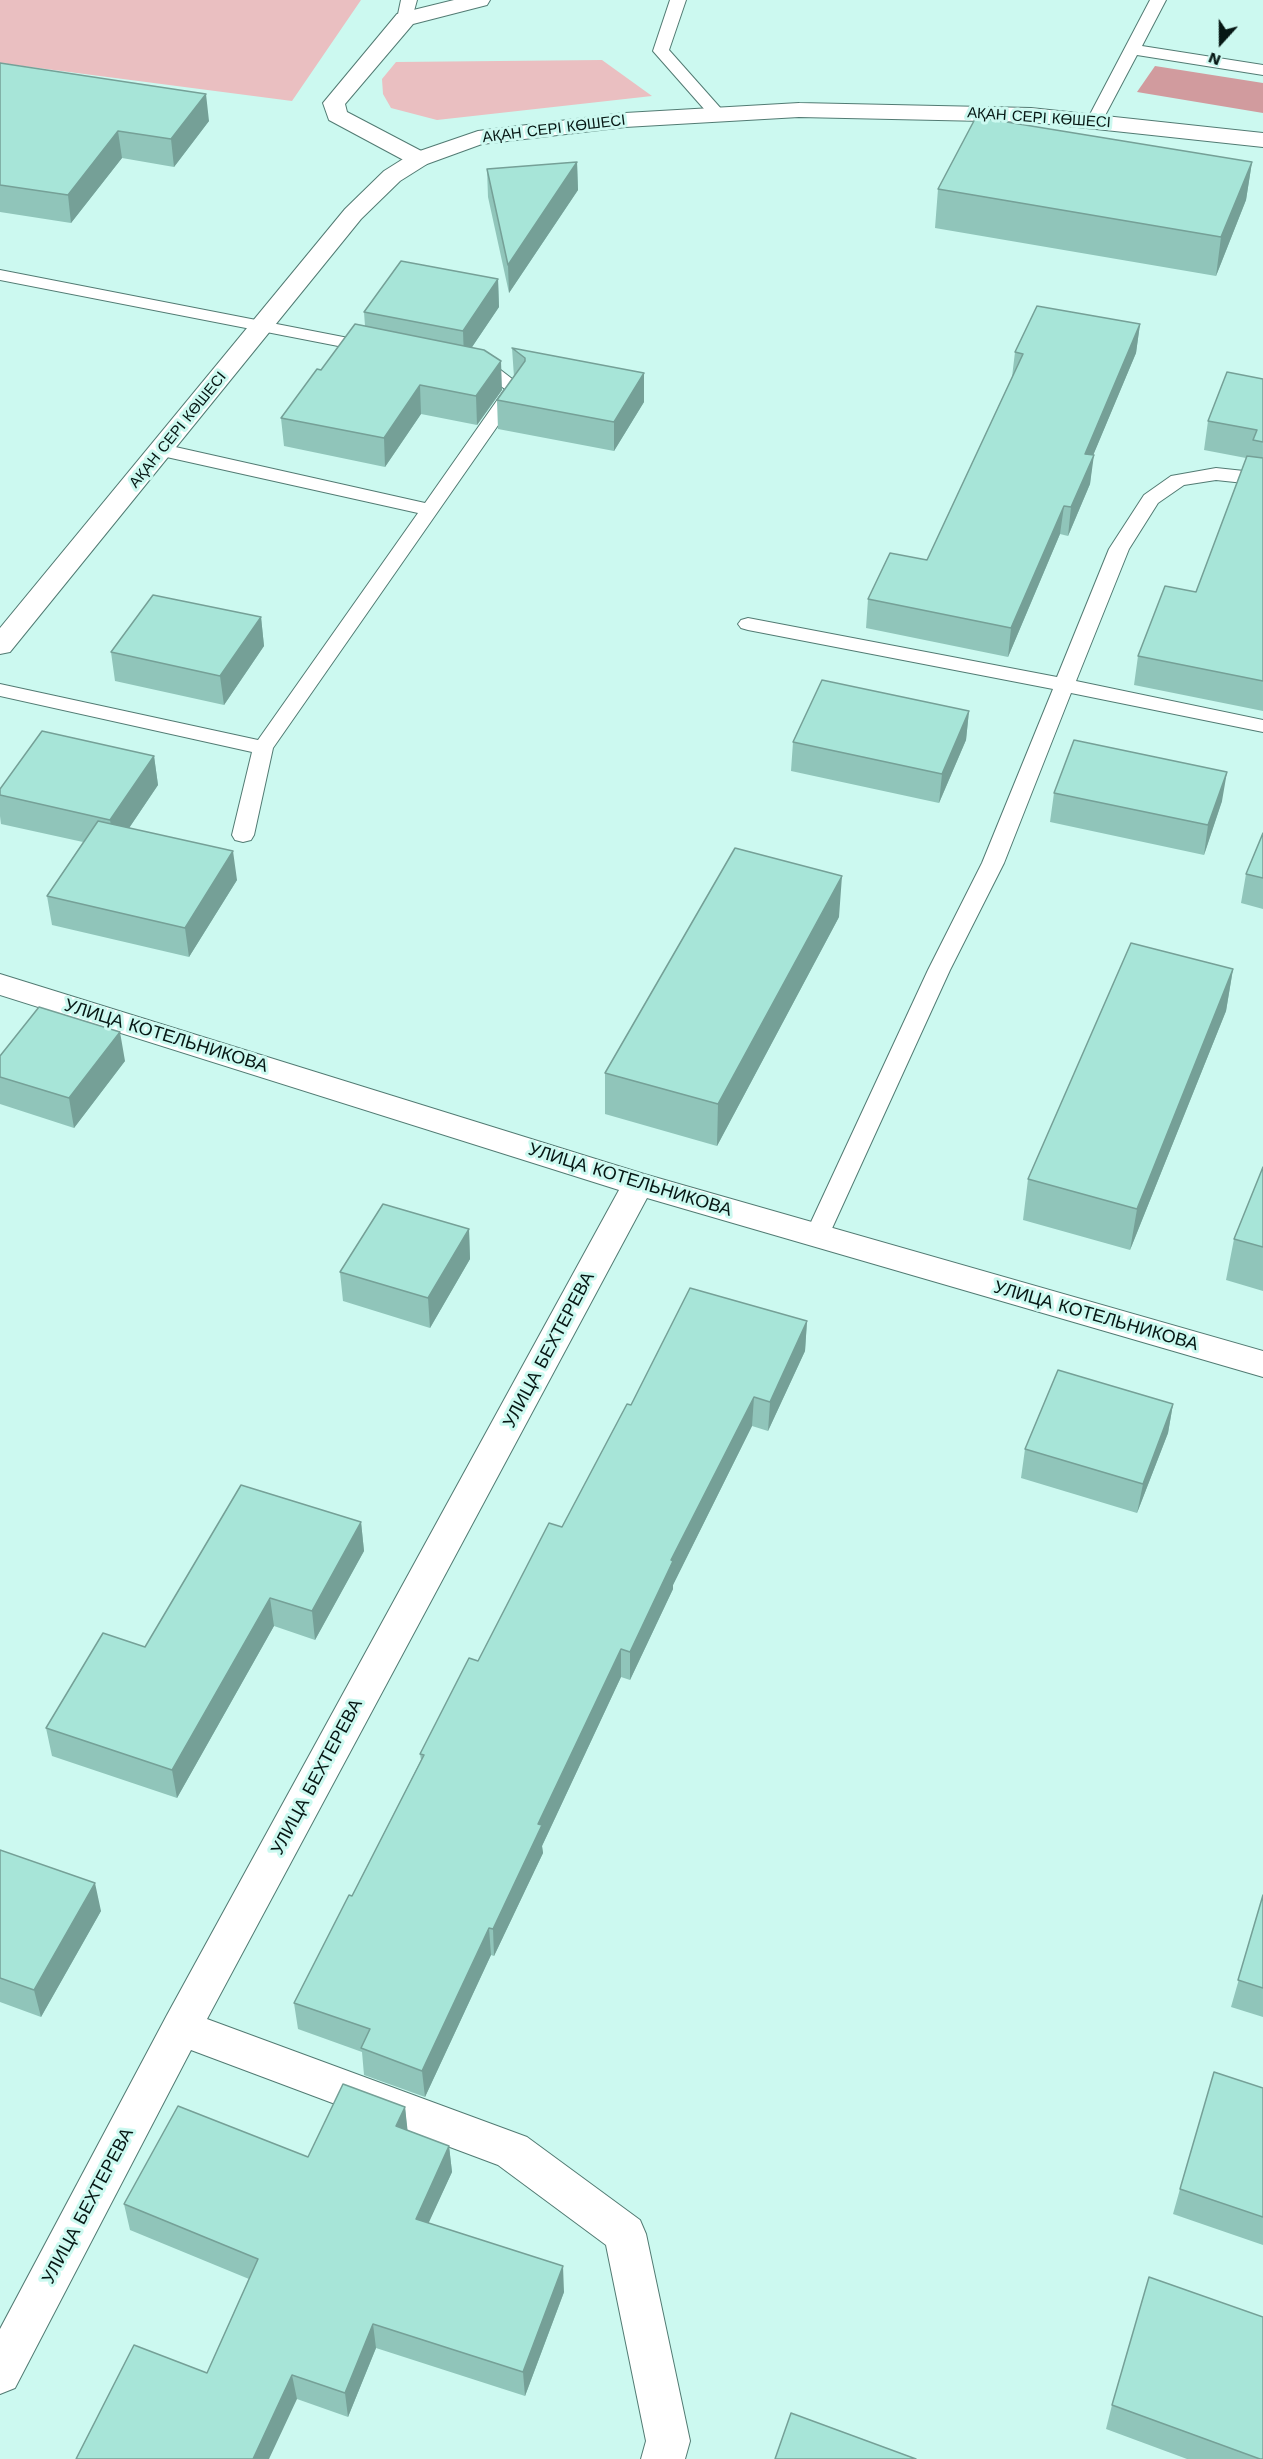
<!DOCTYPE html>
<html>
<head>
<meta charset="utf-8">
<style>
  body { margin:0 }
  #map { position:relative; width:1263px; height:2459px; overflow:hidden; background:#ccf9f0; font-family:"Work Sans",sans-serif }
  canvas { display:block }
  .north { position:absolute; left:1191px; top:12px; width:60px; height:60px; -webkit-text-stroke:4px #ccf9f0; paint-order:stroke; rotate:201deg; font-size:16px; font-weight:700; line-height:24px; text-align:center; color:#061714 }
  .north::after { content:''; display:block; margin:auto; width:21px; height:27px; background:#061714; clip-path:polygon(50% 0,100% 100%,50% 72%,0 100%) }
</style>
</head>
<body>
<div id="map">
<canvas width="1263" height="2459"></canvas>
<div class="north">N</div>
</div>
<script>
const ctx = document.querySelector('canvas').getContext('2d');
ctx.lineJoin = 'round';
function paint(path, color) { ctx.fillStyle = color; ctx.fill(path, 'evenodd'); }
const shape = rows => new Path2D(rows.map(r => 'M' + r).join(''));
function trace(path, color, width, dash) { ctx.strokeStyle = color; ctx.lineWidth = width; ctx.lineCap = dash ? 'butt' : 'round'; ctx.setLineDash(dash || []); ctx.stroke(path); }
function write(font, color, halo, rows, align = 'center') {
  ctx.font = font + ' "Work Sans",sans-serif'; ctx.lineWidth = 6; ctx.setLineDash([]); ctx.textBaseline = 'middle'; ctx.strokeStyle = halo; ctx.fillStyle = color; for (const [text, x, y, turn = 0] of rows) {
    ctx.save(); ctx.translate(x, y); ctx.rotate((+turn || 0) * Math.PI / 180); ctx.textAlign = isNaN(turn) ? turn : align; if (halo) ctx.strokeText(text, 0, 0); ctx.fillText(text, 0, 0); ctx.restore();
  }
}
paint(shape([
  [0,0,361,0,292,101,0,63],
  [602,60,652,96,437,120,391,108,383,94,382,79,396,62]
]), '#eabfc1');
paint(shape([
  [1155,66,1263,83,1263,113,1137,92]
]), '#d19b9e');
const lane = shape([
  [401,0,417,0,411,22,405,24,397,19,401,0],
  [670,0,686,0,669,50,724,112,726,115,724,118,712,118,653,51,670,0],
  [1150,0,1166,0,1142,46,1263,65,1263,75,1137,55,1100,125,1088,125,1086,122,1150,0],
  [0,270,374,343,380,344,383,348,380,352,374,353,0,280,0,270],
  [473,363,498,368,524,388,273,748,254,835,251,840,243,842,235,840,232,835,252,752,0,696,0,684,258,740,418,513,162,456,155,454,153,450,155,446,162,444,425,503,505,389,486,376,467,372,464,368,467,364,473,363],
  [1216,468,1263,473,1263,485,1216,480,1184,485,1158,503,1129,549,1076,681,1263,720,1263,732,1071,693,1004,863,950,970,829,1235,825,1241,817,1244,809,1241,805,1235,928,970,982,863,1053,689,748,630,741,628,738,624,741,620,748,618,1057,677,1109,549,1144,495,1171,476,1216,468]
]);
const street = shape([
  [454,0,490,0,487,5,413,24,345,104,347,112,427,154,430,159,427,164,419,166,411,164,329,120,323,103,397,14,454,0],
  [0,974,644,1174,1263,1351,1263,1377,647,1198,207,2019,527,2137,640,2220,646,2234,690,2441,685,2459,641,2459,646,2441,606,2245,498,2165,191,2050,15,2388,0,2394,0,2329,167,2015,619,1190,0,995,0,974]
]);
const secondary = shape([
  [799,103,1031,108,1263,133,1263,147,1031,122,799,117,625,127,482,144,427,164,400,181,361,219,10,652,0,654,0,628,345,209,384,171,411,154,478,131,625,113,799,103]
]);
trace(lane, '#527b73', 2);
trace(street, '#527b73', 2);
trace(secondary, '#527b73', 2);
paint(lane, '#fff');
paint(street, '#fff');
paint(secondary, '#fff');
paint(shape([
  [0,63,209,121,174,167,122,158,71,223,0,212],
  [577,162,578,190,509,293,488,197,487,169],
  [1252,162,1246,200,1216,276,935,228,938,189],
  [498,279,499,307,472,347,502,390,477,425,421,414,385,467,284,446,281,418,321,370,365,326,364,312],
  [1140,324,1136,353,1093,455,1090,484,1068,536,1060,534,1008,657,866,628,868,599,927,560,1012,377,1015,352],
  [512,348,644,402,614,451,498,429,497,400,514,377],
  [1263,379,1263,711,1134,685,1138,656,1196,592,1246,458,1204,450,1208,421],
  [261,617,264,646,224,705,115,681,111,652],
  [969,711,966,740,939,803,791,771,793,742],
  [154,756,158,785,129,828,237,880,189,957,52,925,47,896,83,842,1,824,0,816,0,789],
  [1054,793,1222,801,1204,855,1050,822],
  [1263,833,1263,909,1241,903,1246,874],
  [839,917,717,1146,605,1114,605,1073],
  [1233,969,1226,1011,1130,1250,1023,1220,1028,1179],
  [0,1056,125,1061,74,1128,0,1104],
  [1263,1167,1263,1291,1226,1280,1234,1239],
  [469,1229,470,1259,430,1328,343,1301,340,1272],
  [807,1321,805,1351,768,1431,752,1426,673,1585,673,1589,630,1680,621,1677,542,1846,543,1853,494,1956,491,1955,425,2097,364,2075,362,2052,298,2029,294,2003,352,1896,421,1760,420,1754,562,1527,631,1405],
  [1173,1404,1168,1433,1137,1513,1021,1478,1025,1449],
  [361,1522,364,1551,315,1640,274,1626,177,1798,52,1756,46,1728,145,1647],
  [0,1850,101,1911,41,2017,0,2002],
  [1263,1895,1263,2017,1231,2007],
  [1263,2088,1263,2245,1173,2214,1180,2189],
  [405,2107,407,2130,449,2146,452,2172,428,2223,564,2292,525,2396,376,2348,348,2417,297,2399,207,2373,249,2279,130,2230,124,2204,308,2157],
  [1112,2405,1263,2459,1187,2459,1106,2429]
]), '#90c5ba');
paint(shape([
  [206,94,209,121,174,167,171,139],
  [118,131,122,158,71,223,68,195],
  [577,162,578,190,509,293,508,265],
  [1252,162,1246,200,1216,276,1221,237],
  [498,279,499,307,464,359,463,331],
  [1140,324,1136,353,1082,482,1085,454],
  [501,361,502,390,477,425,476,396],
  [644,373,644,402,614,451,614,422],
  [420,385,421,414,385,467,384,438],
  [1094,455,1090,484,1068,536,1071,507],
  [1064,506,1060,534,1008,657,1011,628],
  [261,617,264,646,224,705,220,676],
  [969,711,966,740,939,803,942,774],
  [154,756,158,785,115,849,110,820],
  [1227,772,1222,801,1204,855,1208,825],
  [233,851,237,880,189,957,185,928],
  [842,876,839,917,717,1146,718,1104],
  [1233,969,1226,1011,1130,1250,1137,1209],
  [120,1032,125,1061,74,1128,69,1098],
  [469,1229,470,1259,430,1328,428,1298],
  [807,1321,805,1351,768,1431,770,1402],
  [754,1397,752,1426,673,1585,673,1589,630,1680,630,1652,671,1560],
  [1173,1404,1168,1433,1137,1513,1143,1484],
  [361,1522,364,1551,315,1640,312,1611],
  [270,1598,274,1626,177,1798,172,1770],
  [621,1649,621,1677,542,1846,543,1853,494,1956,493,1929,538,1824],
  [95,1883,101,1911,41,2017,34,1990],
  [489,1928,491,1955,425,2097,422,2071],
  [405,2107,408,2134,396,2126],
  [449,2146,452,2172,419,2244,416,2219],
  [563,2266,564,2292,525,2396,523,2372],
  [373,2324,376,2348,348,2417,345,2393],
  [292,2375,297,2399,269,2459,253,2459]
]), '#75a097');
const building = shape([
  [0,63,206,94,171,139,118,131,68,195,0,185,0,63],
  [976,117,1252,162,1221,237,938,189,976,117],
  [577,162,508,265,487,169,577,162],
  [401,261,498,279,463,331,364,312,401,261],
  [1037,306,1140,324,1085,454,1094,455,1071,507,1064,506,1011,628,868,599,890,553,927,560,1023,354,1015,352,1037,306],
  [355,324,484,350,501,361,476,396,420,385,384,438,281,418,317,369,321,370,355,324],
  [512,348,644,373,614,422,497,400,525,361,525,358,512,348],
  [1227,372,1263,379,1263,442,1253,440,1257,430,1208,421,1227,372],
  [1247,456,1263,458,1263,681,1138,656,1165,586,1196,592,1247,456],
  [153,595,261,617,220,676,111,652,153,595],
  [822,680,969,711,942,774,793,742,822,680],
  [42,731,154,756,110,820,0,795,0,789,42,731],
  [1074,740,1227,772,1208,825,1054,793,1074,740],
  [98,821,233,851,185,928,47,896,98,821],
  [1263,833,1263,878,1246,874,1263,833],
  [735,848,842,876,718,1104,605,1073,735,848],
  [1131,943,1233,969,1137,1209,1028,1179,1131,943],
  [39,1007,120,1032,69,1098,0,1077,0,1056,39,1007],
  [1263,1167,1263,1247,1234,1239,1263,1167],
  [383,1204,469,1229,428,1298,340,1272,383,1204],
  [690,1288,807,1321,770,1402,754,1397,671,1560,673,1561,630,1652,621,1649,538,1824,542,1825,493,1929,489,1928,422,2071,361,2048,370,2029,294,2003,349,1895,352,1896,424,1755,420,1754,469,1658,478,1661,549,1523,562,1527,627,1404,631,1405,690,1288],
  [1058,1370,1173,1404,1143,1484,1025,1449,1058,1370],
  [241,1485,361,1522,312,1611,270,1598,172,1770,46,1728,103,1633,145,1647,241,1485],
  [0,1850,95,1883,34,1990,0,1978,0,1850],
  [1263,1895,1263,1988,1238,1980,1263,1895],
  [1214,2072,1263,2088,1263,2217,1180,2189,1214,2072],
  [343,2084,405,2107,396,2126,449,2146,416,2219,563,2266,523,2372,373,2324,345,2393,292,2375,253,2459,76,2459,134,2345,207,2373,258,2259,124,2204,178,2106,308,2157,343,2084],
  [1149,2277,1263,2317,1263,2459,1260,2459,1112,2405,1149,2277],
  [791,2413,916,2459,775,2459,791,2413]
]);
paint(building, '#a7e5d8');
trace(building, '#75a097', 1.5);
write('15px', '#061714', '#ccf9f0', [
  ["АҚАН СЕРІ КӨШЕСІ",1039,118,4],
  ["АҚАН СЕРІ КӨШЕСІ",554,129,-7],
  ["АҚАН СЕРІ КӨШЕСІ",178,430,-51]
]);
write('18px', '#061714', '#ccf9f0', [
  ["УЛИЦА КОТЕЛЬНИКОВА",166,1036,17],
  ["УЛИЦА КОТЕЛЬНИКОВА",630,1180,17],
  ["УЛИЦА КОТЕЛЬНИКОВА",1096,1316,16],
  ["УЛИЦА БЕХТЕРЕВА",549,1350,-62],
  ["УЛИЦА БЕХТЕРЕВА",317,1777,-62],
  ["УЛИЦА БЕХТЕРЕВА",88,2206,-62]
]);
</script>
</body>
</html>
